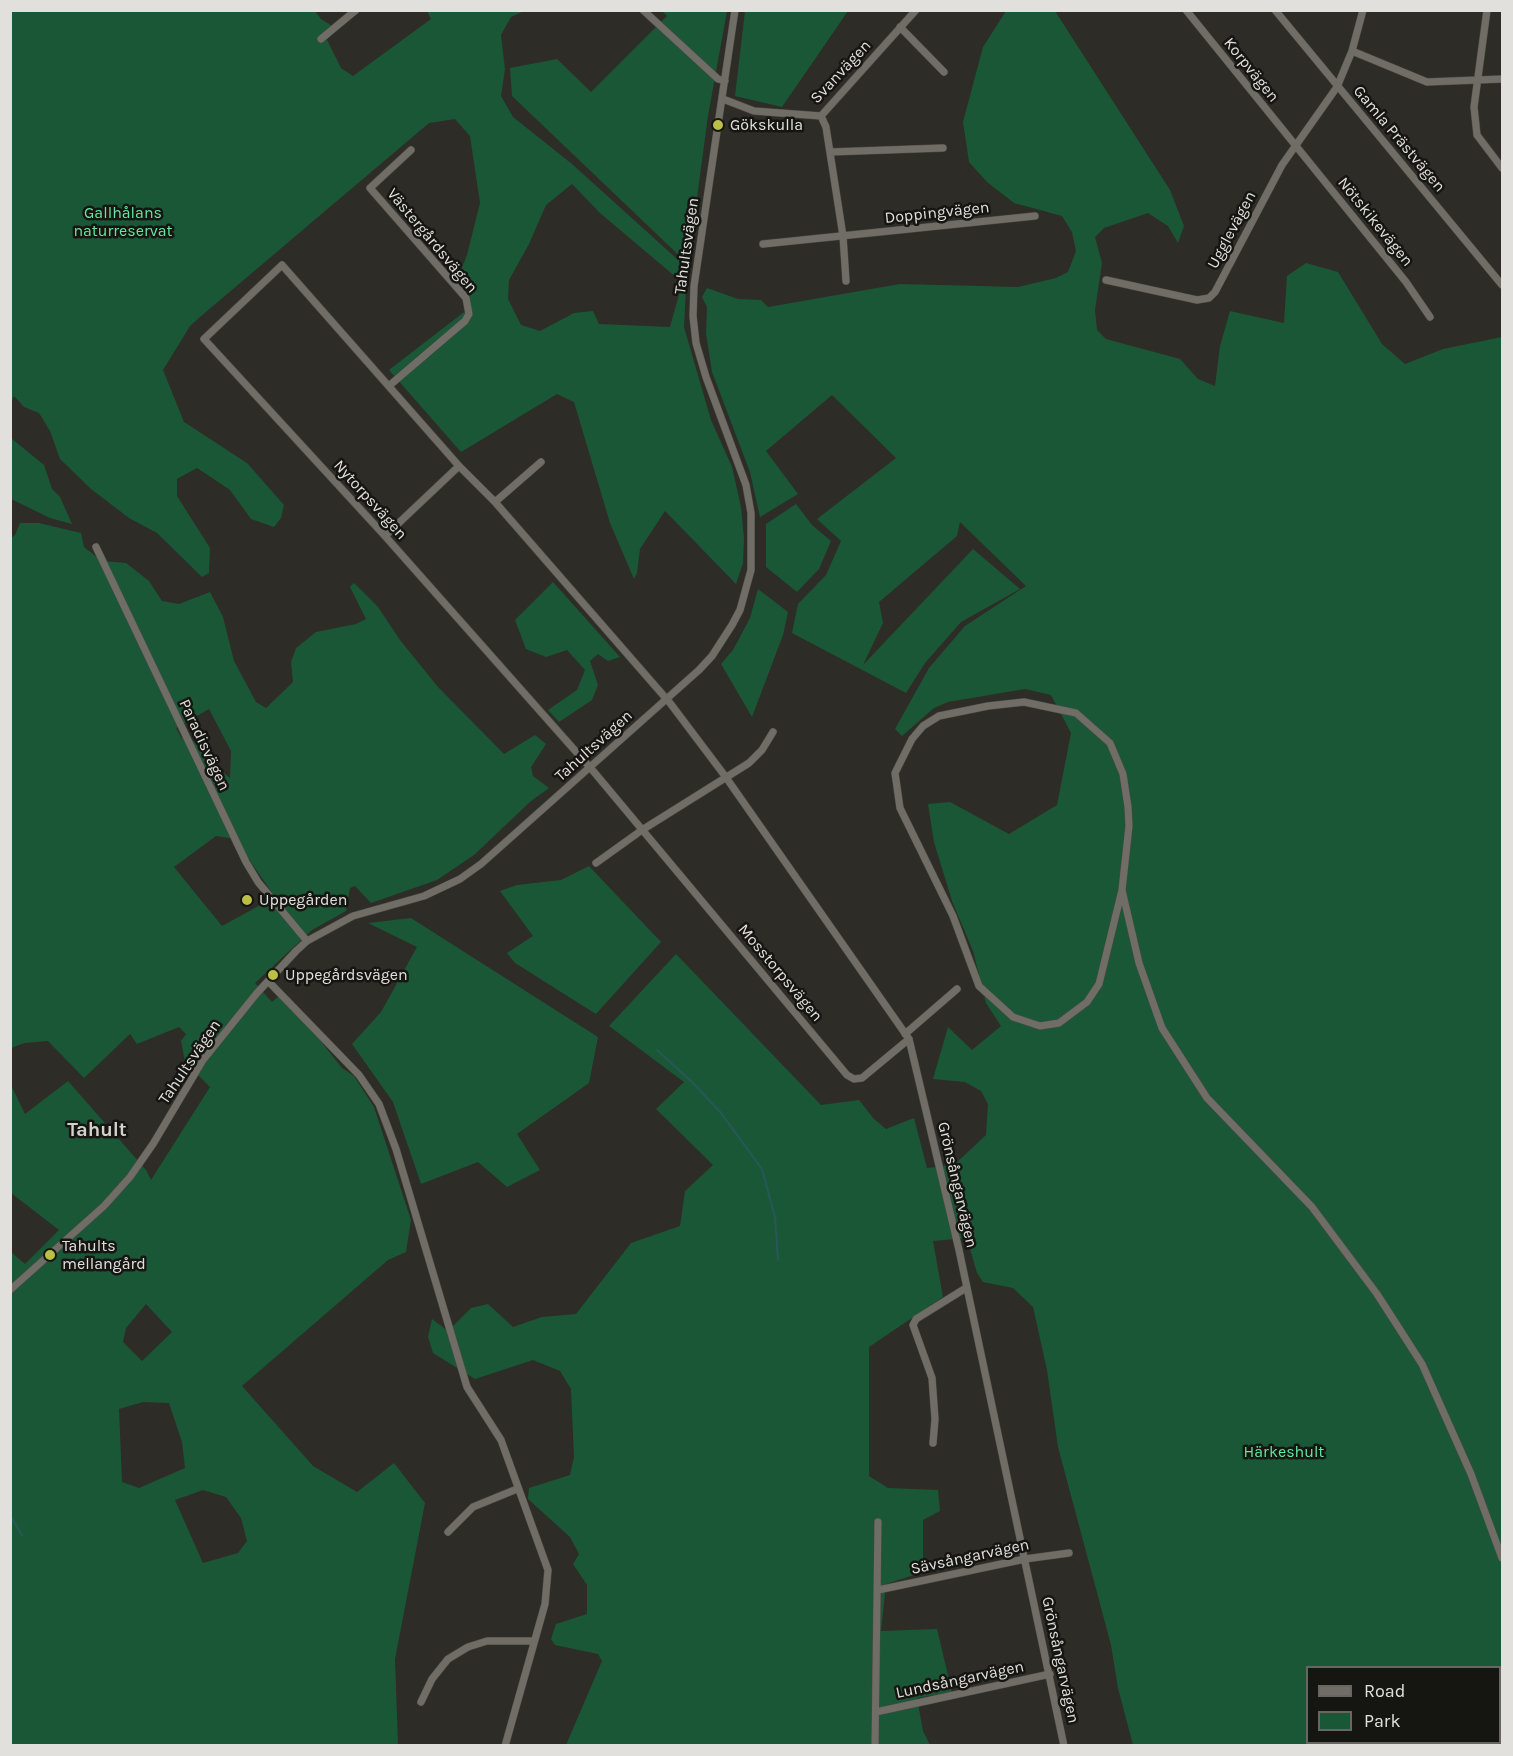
<!DOCTYPE html>
<html>
<head>
<meta charset="utf-8">
<style>
  body { margin:0 }
  #map { position:relative; width:1513px; height:1756px; overflow:hidden; background:#2e2c27; font-family:Karla,sans-serif }
  canvas { display:block }
  .frame { position:absolute; inset:0; border:12px solid #e1e0dd; pointer-events:none }
  .legend { position:absolute; left:1306px; top:1666px; width:195px; height:78px; box-sizing:border-box; background:#151512; border:2px solid #676663; margin:0; padding:8px 10px; list-style:none; font-size:18px; color:#e1e0dd }
  .legend li { display:flex; align-items:center; gap:12px; height:30px }
  .legend b { width:30px; border:2px solid #676663 }
</style>
</head>
<body>
<div id="map">
<canvas width="1513" height="1756"></canvas>
<div class="frame"></div>
<ul class="legend">
<li><b style="height:8px;background:#706d67"></b>Road</li>
<li><b style="height:16px;background:#1a5737"></b>Park</li>
</ul>
</div>
<script>
const ctx = document.querySelector('canvas').getContext('2d');
ctx.lineJoin = 'round';
function paint(path, color) { ctx.fillStyle = color; ctx.fill(path, 'evenodd'); }
const shape = rows => new Path2D(rows.map(r => 'M' + r).join(''));
function trace(path, color, width, dash) { ctx.strokeStyle = color; ctx.lineWidth = width; ctx.lineCap = dash ? 'butt' : 'round'; ctx.setLineDash(dash || []); ctx.stroke(path); }
function write(font, color, halo, rows, align = 'center') {
  ctx.font = font + ' Karla,sans-serif'; ctx.lineWidth = 5; ctx.setLineDash([]); ctx.textBaseline = 'middle'; ctx.strokeStyle = halo; ctx.fillStyle = color; for (const [text, x, y, turn = 0] of rows) {
    ctx.save(); ctx.translate(x, y); ctx.rotate((+turn || 0) * Math.PI / 180); ctx.textAlign = isNaN(turn) ? turn : align; if (halo) ctx.strokeText(text, 0, 0); ctx.fillText(text, 0, 0); ctx.restore();
  }
}
paint(shape([
  [11,11,315,11,321,19,332,26,327,40,341,68,353,76,431,19,427,11,524,11,511,17,501,35,505,69,501,96,513,117,572,164,687,268,684,327,711,420,732,467,741,507,744,538,743,563,736,584,665,511,640,549,637,573,634,579,610,523,574,402,557,394,461,452,389,370,468,309,454,288,467,255,480,203,470,136,455,119,429,123,200,317,190,326,163,370,184,422,247,463,284,505,281,518,274,527,251,519,230,490,197,468,177,479,177,496,210,548,209,573,202,577,157,533,129,518,91,489,60,459,50,431,39,413,24,407,14,396,11,402],
  [572,184,600,213,677,278,681,284,680,291,670,327,599,324,593,311,574,313,540,331,521,325,508,299,509,280,529,244,546,205],
  [662,11,727,11,708,116,688,264,512,96,510,68,557,59,591,92,667,16],
  [745,11,848,11,782,107,735,96],
  [1006,11,1055,11,1170,190,1184,226,1178,243,1168,226,1148,213,1104,228,1095,237,1102,263,1095,310,1097,330,1106,339,1180,359,1198,379,1215,386,1220,346,1230,311,1284,323,1287,276,1306,263,1338,272,1382,344,1405,364,1443,349,1502,337,1502,1745,1133,1745,1118,1688,1111,1645,1058,1447,1047,1370,1033,1307,1013,1288,983,1282,977,1273,967,1238,933,1241,943,1297,869,1347,869,1476,888,1488,938,1490,940,1511,923,1520,923,1572,886,1584,881,1631,937,1629,952,1692,917,1698,923,1731,930,1745,566,1745,602,1661,598,1654,555,1645,551,1639,556,1624,587,1614,587,1585,573,1564,579,1554,570,1537,528,1499,529,1488,570,1475,574,1457,571,1389,560,1371,533,1360,475,1379,433,1353,428,1337,432,1319,448,1331,471,1308,488,1304,513,1327,542,1317,576,1314,631,1243,680,1226,685,1191,713,1165,656,1109,684,1082,609,1026,676,954,821,1105,859,1100,874,1119,886,1129,914,1118,927,1168,954,1165,986,1135,988,1104,981,1091,965,1082,933,1079,948,1027,972,1050,1001,1026,986,1003,973,951,952,901,934,842,928,804,950,802,1009,834,1057,805,1071,733,1051,695,1025,689,948,702,934,708,902,736,895,729,929,668,965,626,1026,586,960,522,957,536,879,602,883,623,863,665,973,549,1020,589,961,622,925,663,906,693,792,633,798,604,826,575,841,541,817,519,896,458,832,395,766,451,798,494,760,517,750,472,712,372,706,333,707,307,702,297,707,288,738,299,761,300,768,307,900,284,1018,287,1056,278,1068,272,1076,251,1072,232,1062,216,1014,203,987,182,969,162,963,122,983,47],
  [1308,1668,1500,1668,1500,1742,1308,1742],
  [11,438,44,465,52,489,60,497,72,524,50,518,11,499],
  [796,504,812,525,831,541,819,569,797,592,766,567,766,524],
  [20,523,39,523,81,533,84,547,102,561,126,563,149,581,162,601,179,604,210,592,223,617,234,661,256,702,266,708,293,682,291,662,296,648,316,632,356,624,366,619,350,587,354,583,378,607,400,640,438,687,504,754,535,735,546,744,531,767,533,776,549,788,531,801,474,855,437,880,371,903,355,886,350,888,346,911,312,930,255,983,272,1002,279,996,311,1029,342,1068,354,1076,374,1107,411,1220,406,1252,388,1260,242,1386,313,1466,357,1492,394,1463,425,1503,395,1659,398,1745,11,1745,11,1252,25,1264,59,1230,11,1193,10,1083,25,1114,68,1081,146,1170,151,1180,210,1087,185,1062,181,1041,186,1034,179,1027,137,1044,130,1034,84,1078,48,1041,24,1043,11,1048,10,539,15,535],
  [209,709,231,751,230,778,214,765,210,756,183,732,182,739,176,728],
  [216,836,235,839,275,897,222,926,174,867],
  [146,1304,172,1332,142,1361,123,1342,126,1328],
  [143,1402,169,1403,182,1442,185,1468,139,1488,122,1482,119,1409],
  [203,1490,226,1497,241,1518,247,1541,238,1553,203,1563,175,1500],
  [553,582,620,657,608,661,598,654,590,661,598,685,592,700,559,722,548,710,577,690,585,670,567,650,546,657,526,649,515,620],
  [758,589,788,612,783,635,752,717,721,664,733,650,750,618],
  [589,866,661,942,596,1014,515,963,507,953,533,936,500,891,517,885,561,880],
  [411,918,598,1037,589,1083,517,1134,540,1170,507,1187,478,1162,421,1184,393,1102,352,1044,381,1012,417,947,368,923]
]), '#1a5737');
trace(shape([
  [657,1050,693,1083,721,1113,762,1169,775,1217,778,1260],
  [10,1515,22,1535]
]), '#295759', 2);
const minor = shape([
  [643,10,718,79,725,81],
  [1186,10,1406,282,1430,317],
  [1275,10,1502,285],
  [1487,10,1474,107,1477,135,1502,168],
  [900,27,944,72],
  [321,39,356,10],
  [1352,51,1427,82,1502,79],
  [723,99,754,111,821,116,916,10],
  [821,116,826,127,843,236,846,281],
  [830,152,943,148],
  [763,244,1035,216],
  [1106,280,1197,300,1209,298,1215,292,1282,165,1337,87,1352,51,1363,10],
  [390,385,465,321,469,314,466,298,370,188,411,150],
  [495,502,541,462],
  [385,536,459,466],
  [96,547,246,862,258,882,307,941],
  [596,863,642,830,749,763,762,750,773,732],
  [1122,890,1099,984,1087,1002,1059,1023,1040,1026,1013,1017,979,986,953,916,900,808,895,773,912,739,923,726,939,716,988,706,1024,702,1076,713,1110,743,1123,774,1128,807,1129,826,1122,890,1139,963,1162,1028,1207,1098,1312,1207,1377,1294,1422,1364,1471,1474,1502,1558],
  [268,981,359,1075,379,1104,396,1149,467,1387,501,1440,548,1570,545,1604,505,1746],
  [905,1034,957,989],
  [909,1039,862,1078,854,1079,847,1075,594,772,385,536,204,339,282,265,459,466,495,502,670,703,725,776,909,1039,959,1250,1064,1746],
  [10,1290,104,1206,130,1177,153,1144,203,1060,257,993,296,951,307,941,353,916,424,896,460,879,481,864,699,670,712,656,732,625,740,610,751,570,751,513,746,485,706,377,696,343,693,316,694,286,735,10],
  [933,1443,935,1419,932,1378,913,1325,916,1319,966,1288],
  [448,1532,473,1507,517,1489],
  [878,1590,1025,1559,1069,1553],
  [421,1702,432,1679,448,1659,468,1647,487,1641,533,1641],
  [876,1712,1050,1674],
  [875,1746,878,1522]
]);
trace(minor, '#4b4a45', 8);
trace(minor, '#706d67', 7);
for (const [x, y, r, color] of [
  [718,125,6,"#bbc044"],
  [247,900,6,"#bbc044"],
  [273,975,6,"#bbc044"],
  [50,1255,6,"#bbc044"]
]) { const dot = new Path2D(); dot.arc(x, y, r, 0, 2 * Math.PI); ctx.fillStyle = color; ctx.fill(dot); trace(dot, '#151512', 2); }
write('16px', '#e1e0dd', '#151512', [
  ["Korpvägen",1251,70,51],
  ["Svanvägen",841,72,-47],
  ["Gamla Prästvägen",1399,139,50],
  ["Doppingvägen",937,213,-6],
  ["Nötskikevägen",1375,222,51],
  ["Ugglevägen",1232,230,-62],
  ["Västergårdsvägen",432,241,50],
  ["Tahultsvägen",687,246,-82],
  ["Nytorpsvägen",370,500,48],
  ["Paradisvägen",204,745,65],
  ["Tahultsvägen",594,746,-42],
  ["Mosstorpsvägen",780,973,50],
  ["Tahultsvägen",190,1062,-56],
  ["Grönsångarvägen",957,1185,77],
  ["Sävsångarvägen",970,1557,-12],
  ["Grönsångarvägen",1060,1660,78],
  ["Lundsångarvägen",960,1680,-12]
]);
write('16px', '#e1e0dd', '#151512', [
  ["Gökskulla",730,125],
  ["Uppegården",259,900],
  ["Uppegårdsvägen",285,975],
  ["Tahults",62,1246],
  ["mellangård",62,1264]
], 'left');
write('16px', '#64e89f', '#151512', [
  ["Gallhålans",123,213],
  ["naturreservat",123,231],
  ["Härkeshult",1284,1452]
]);
write('bold 20px', '#d3d1ca', '#151512', [
  ["Tahult",97,1130]
]);
</script>
</body>
</html>
